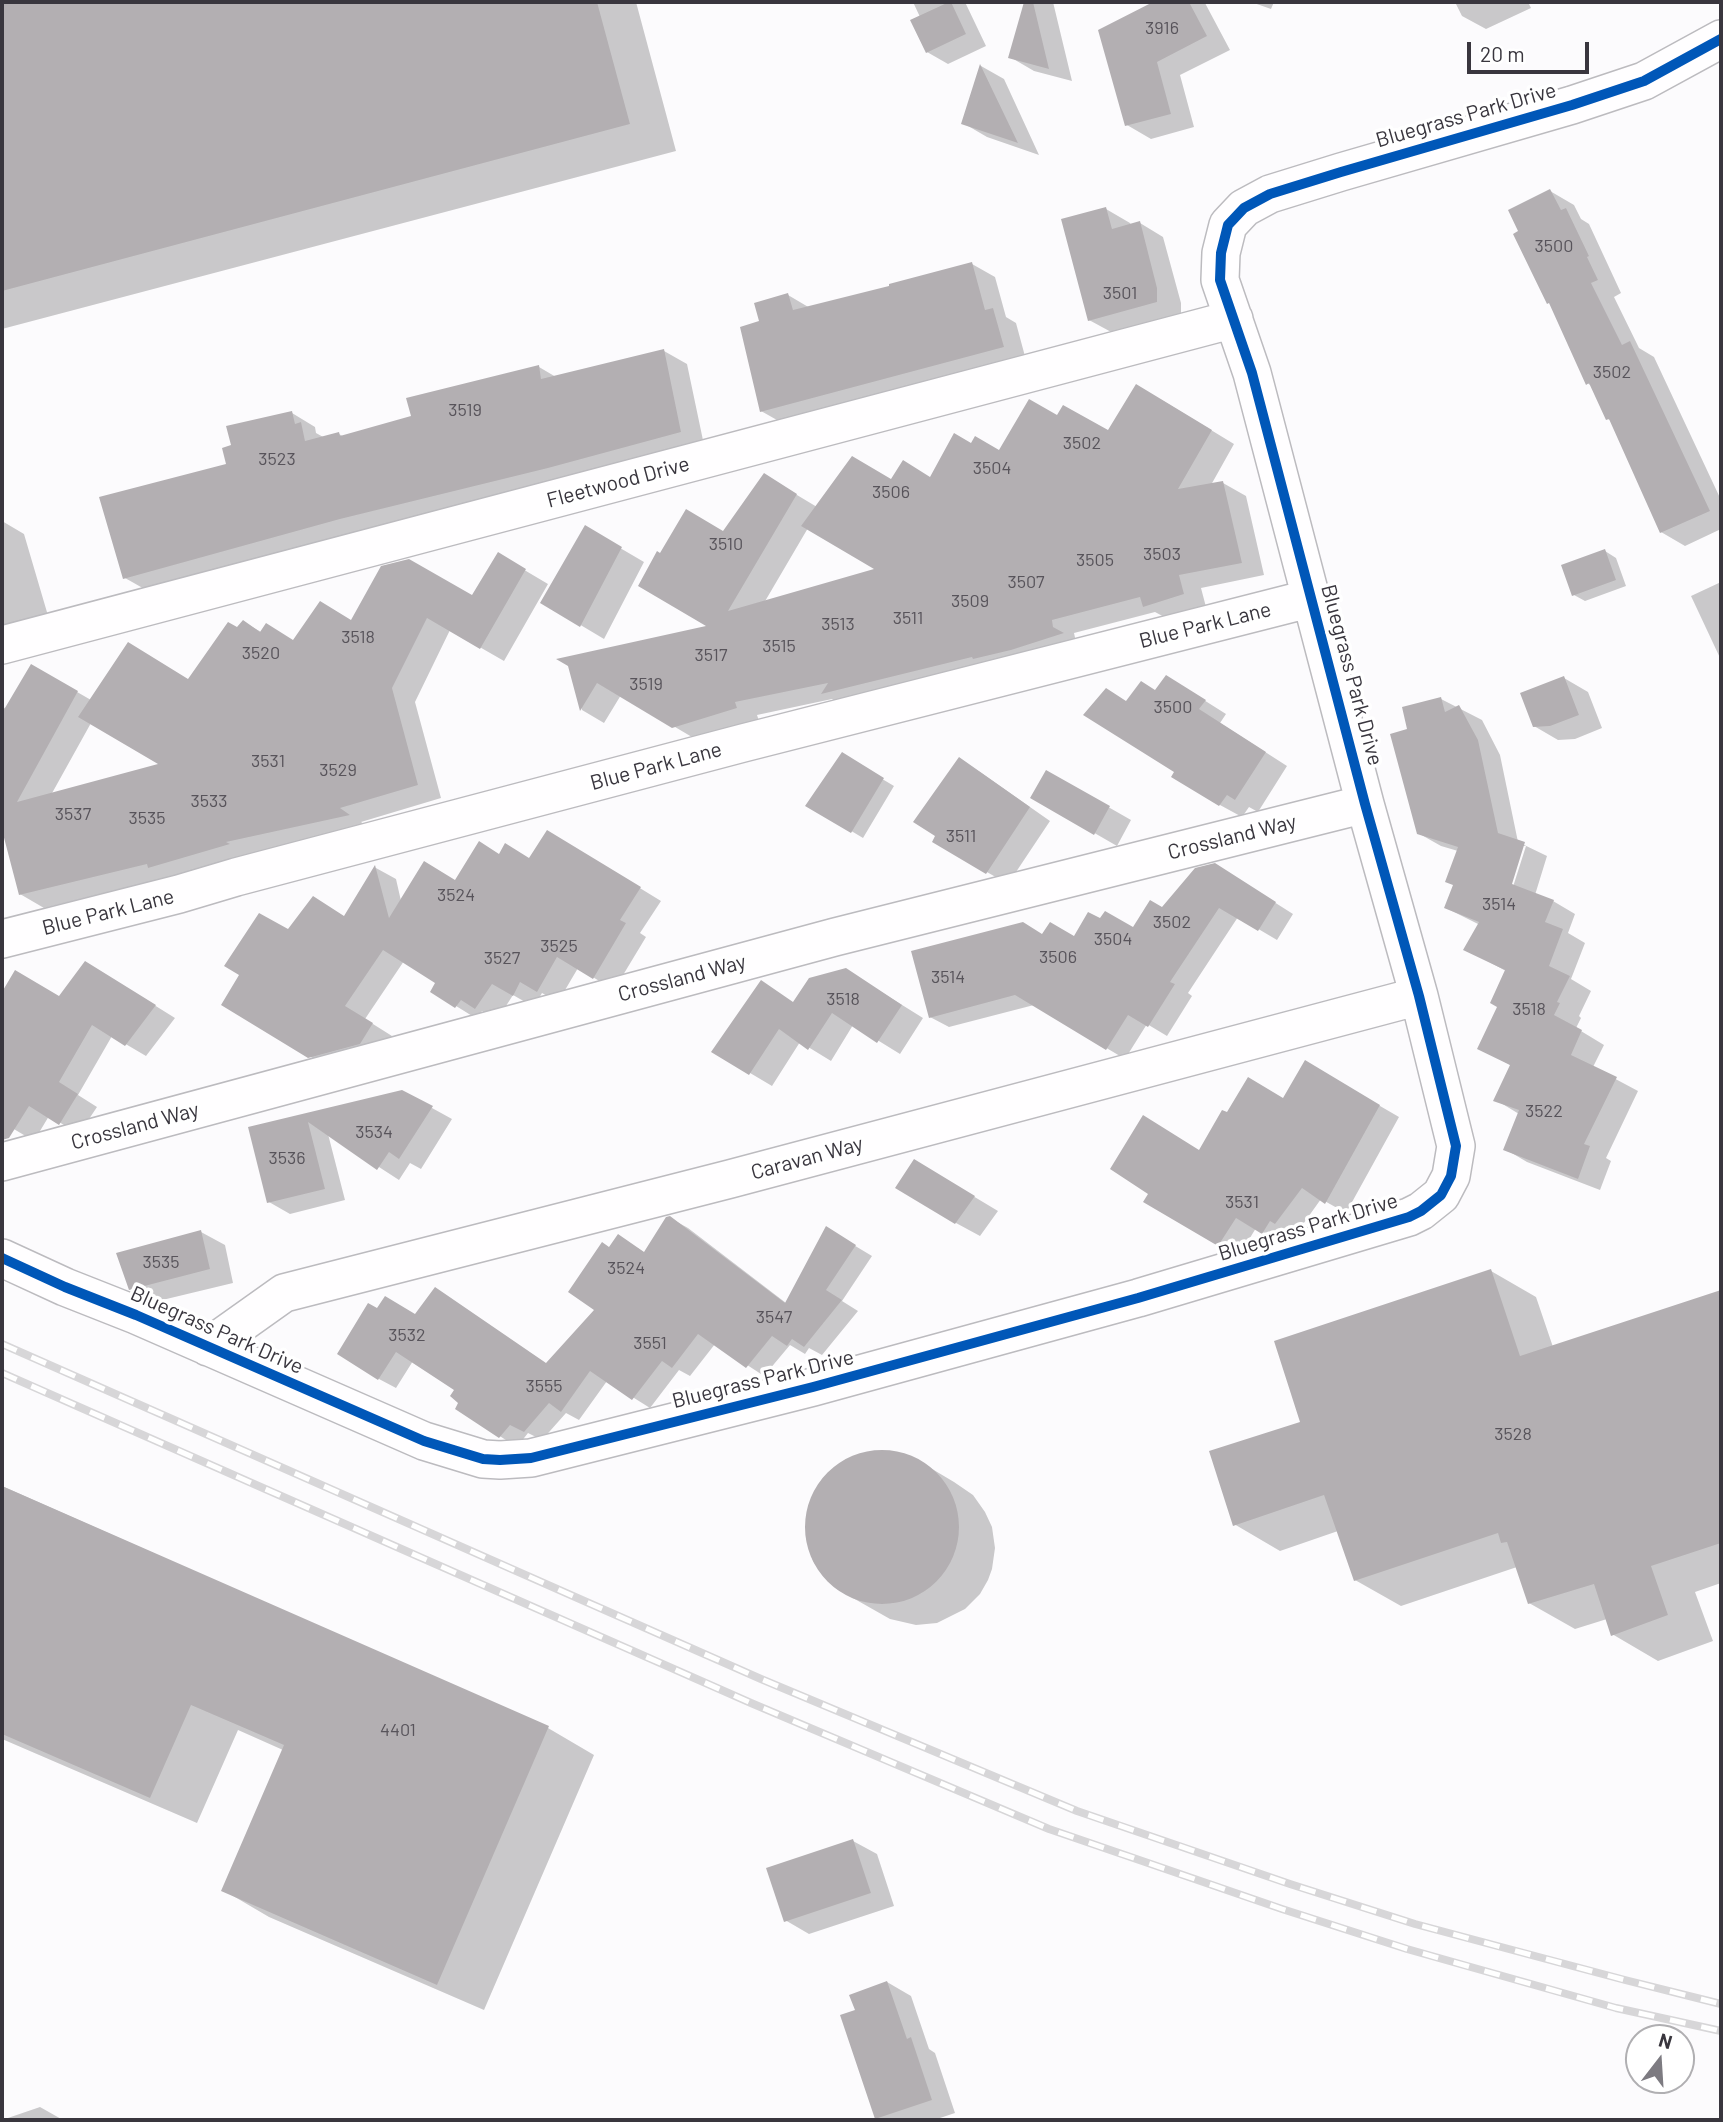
<!DOCTYPE html>
<html>
<head>
<meta charset="utf-8">
<style>
  body { margin:0 }
  #map { position:relative; width:1723px; height:2122px; overflow:hidden; background:#fcfbfd; font-family:Barlow,sans-serif }
  canvas { display:block }
  .frame { position:absolute; inset:0; border:4px solid #39363e; pointer-events:none }
  .north { position:absolute; left:1625px; top:2024px; width:70px; height:70px; box-sizing:border-box; background:#fff; border:2px solid #b0afb2; border-radius:50%; rotate:17deg; font-size:19px; font-weight:700; line-height:28px; text-align:center; color:#39363e }
  .north::after { content:''; display:block; margin:auto; width:24px; height:32px; background:#7d7b81; clip-path:polygon(50% 0,100% 100%,50% 72%,0 100%) }
  .scale { position:absolute; left:1467px; top:42px; width:122px; height:32px; box-sizing:border-box; border:4px solid #39363e; border-top:0; padding-left:9px; font-size:21px; line-height:24px; white-space:nowrap; color:#39363e; -webkit-text-stroke:5px #fff; paint-order:stroke }
</style>
</head>
<body>
<div id="map">
<canvas width="1723" height="2122"></canvas>
<div class="frame"></div>
<div class="north">N</div>
<div class="scale">20 m</div>
</div>
<script>
const ctx = document.querySelector('canvas').getContext('2d');
ctx.lineJoin = 'round';
function paint(path, color) { ctx.fillStyle = color; ctx.fill(path, 'evenodd'); }
const shape = rows => new Path2D(rows.map(r => 'M' + r).join(''));
function trace(path, color, width, dash) { ctx.strokeStyle = color; ctx.lineWidth = width; ctx.lineCap = dash ? 'butt' : 'round'; ctx.setLineDash(dash || []); ctx.stroke(path); }
function write(font, color, halo, rows, align = 'center') {
  ctx.font = font + ' Barlow,sans-serif'; ctx.lineWidth = 7; ctx.setLineDash([]); ctx.textBaseline = 'middle'; ctx.strokeStyle = halo; ctx.fillStyle = color; for (const [text, x, y, turn = 0] of rows) {
    ctx.save(); ctx.translate(x, y); ctx.rotate((+turn || 0) * Math.PI / 180); ctx.textAlign = isNaN(turn) ? turn : align; if (halo) ctx.strokeText(text, 0, 0); ctx.fillText(text, 0, 0); ctx.restore();
  }
}
paint(shape([
  [2,2,636,2,676,151,2,329],
  [913,2,965,2,986,46,948,64,927,52,920,17],
  [1026,2,1053,2,1072,81,1034,71,1010,57],
  [1157,2,1205,3,1230,50,1180,75,1194,127,1151,139,1127,125,1100,31],
  [1251,2,1274,2,1271,9],
  [1455,2,1528,2,1531,8,1486,29,1462,16],
  [981,66,1004,79,1039,155,987,137,963,123],
  [1550,191,1574,205,1581,219,1589,224,1621,293,1614,297,1639,348,1654,357,1721,500,1721,529,1685,546,1661,532,1613,422,1608,419,1592,386,1587,383],
  [1106,209,1130,223,1131,225,1140,223,1163,237,1181,303,1181,315,1113,333,1089,320],
  [972,264,995,277,1006,317,1016,323,1026,360,784,424,761,411,788,295,810,308],
  [664,351,687,364,704,445,148,591,125,578,228,465,292,413,315,427,316,433,325,438,339,434,344,437,413,417,539,367,556,377],
  [1160,399,1234,444,1211,485,1223,483,1246,496,1264,575,1201,588,1206,607,1168,619,1155,612,1074,633,1076,642,845,707,832,699,757,715,759,721,697,740,621,695,604,723,582,710,569,665,711,626,661,556,724,533,787,489,817,507,892,481,931,479,972,445,1000,453,1058,417,1109,432],
  [808,528,878,570,764,603],
  [2,521,24,534,49,619,2,632],
  [586,528,644,562,604,639,542,602],
  [1605,551,1616,558,1626,586,1585,601,1574,595],
  [499,555,548,584,504,661,450,630,415,702,441,798,361,822,370,828,246,855,251,858,173,880,168,877,44,908,20,894,2,823,2,706,6,709,32,666,91,700,189,681,244,622,261,632,294,642,352,622,472,598],
  [91,723,163,764,51,795],
  [1721,582,1721,660,1691,596],
  [1564,678,1588,692,1602,728,1575,739,1558,740,1534,726],
  [1188,690,1226,714,1220,723,1287,766,1258,812,1249,807,1242,817,1220,805,1177,772,1127,702,1156,691],
  [1441,699,1482,720,1500,755,1518,842,1547,856,1535,895,1553,901,1575,914,1568,933,1585,943,1571,979,1591,991,1579,1016,1581,1018,1576,1028,1604,1045,1593,1067,1638,1091,1606,1158,1611,1161,1600,1190,1527,1162,1505,1149,1519,1114,1496,1100,1512,1066,1479,1048,1500,1007,1506,971,1465,949,1480,925,1446,908,1454,886,1458,851,1441,846,1418,833,1410,730],
  [1522,846,1526,846,1511,893,1508,892],
  [842,755,894,786,863,838,808,805],
  [959,760,980,772,1050,821,1008,884,934,842],
  [1047,772,1131,820,1117,846,1032,797],
  [568,844,661,901,640,933,646,937,614,990,578,968,558,1002,542,993,534,1007,513,995,497,1020,482,1011,477,1019,432,991,437,982,404,961,365,1019,392,1036,381,1055,331,1068,309,1056,288,931,345,917,376,868,396,879,401,901,456,882,500,855,530,860],
  [1233,876,1293,914,1277,940,1238,917,1188,993,1192,996,1167,1036,1147,1024,1125,1059,1034,1005,949,1027,930,1017,1043,936,1075,938,1101,921,1133,929,1163,909],
  [846,970,923,1018,900,1054,853,1025,831,1061,800,1042,772,1086,713,1051],
  [15,973,60,999,106,975,175,1018,146,1056,112,1036,78,1095,97,1107,79,1134,49,1116,34,1141,2,1122,2,996],
  [1306,1063,1399,1117,1346,1213,1321,1199,1296,1234,1290,1231,1282,1244,1256,1228,1239,1256,1145,1201,1200,1152,1227,1115,1284,1100],
  [432,1108,452,1119,421,1169,410,1163,399,1180,328,1134,345,1200,290,1214,269,1202,251,1128],
  [938,1175,998,1211,980,1236,956,1223],
  [670,1218,688,1228,786,1303,827,1229,872,1256,842,1301,858,1311,822,1355,809,1348,805,1354,790,1345,764,1376,715,1344,690,1376,679,1370,650,1408,607,1381,579,1420,566,1413,542,1440,528,1433,517,1447,457,1409,460,1403,457,1390,413,1361,396,1388,379,1379,377,1311,416,1316,547,1365,596,1309,610,1249,636,1247,645,1253],
  [201,1232,225,1245,233,1283,154,1302,130,1288],
  [1491,1271,1536,1297,1553,1347,1721,1292,1721,1583,1695,1592,1713,1641,1658,1661,1612,1634,1607,1619,1575,1629,1529,1603,1517,1567,1401,1606,1355,1580,1338,1531,1280,1551,1234,1524,1302,1423],
  [878,1451,897,1453,917,1460,954,1482,973,1495,985,1512,992,1527,995,1548,992,1569,988,1580,980,1594,965,1609,937,1623,916,1625,890,1619,837,1589,828,1580,813,1561,806,1538,806,1520,813,1494,831,1471,853,1457],
  [2,1486,548,1728,594,1755,484,2010,269,1917,223,1890,283,1750,238,1730,197,1823,2,1739],
  [853,1841,877,1854,894,1906,809,1934,785,1920],
  [887,1982,911,1996,929,2049,935,2053,955,2113,934,2120,881,2120,876,2118,858,2011],
  [40,2107,63,2120,2,2120]
]), '#0003');
paint(shape([
  [2,2,597,2,630,124,2,291],
  [949,2,951,2,966,34,926,53,910,20],
  [1024,2,1033,2,1049,69,1008,58],
  [1153,2,1189,2,1207,36,1157,62,1171,114,1125,126,1098,30],
  [980,64,1018,143,961,124],
  [1550,189,1561,210,1566,208,1589,256,1587,257,1598,280,1591,283,1622,345,1630,341,1710,511,1660,533,1609,419,1606,420,1589,383,1586,385,1549,303,1547,304,1513,234,1518,231,1508,210],
  [1106,207,1112,229,1140,221,1157,288,1157,302,1088,321,1061,219],
  [972,262,985,310,993,308,1004,347,760,412,740,327,759,321,754,303,788,293,793,310,889,286,889,284],
  [664,349,681,432,548,468,340,519,123,579,99,497,226,464,222,448,231,445,226,426,292,411,295,424,301,422,305,441,339,432,340,436,411,416,406,398,539,365,541,379],
  [1136,384,1212,430,1178,489,1223,481,1242,563,1179,575,1184,594,1143,607,1140,597,1052,620,1053,627,1064,633,1011,650,973,659,972,657,821,694,828,683,735,702,737,708,672,728,597,683,580,711,568,666,556,659,706,626,638,586,657,551,660,553,686,509,723,531,764,473,797,494,728,611,874,569,801,526,852,456,891,479,903,460,930,477,954,433,971,443,975,436,999,450,1029,399,1057,415,1063,405,1108,430],
  [585,525,622,547,580,627,540,603],
  [1605,549,1616,580,1572,596,1561,565],
  [498,552,526,569,480,649,427,618,392,688,418,785,340,808,350,815,226,842,230,844,148,868,147,864,19,895,2,830,2,713,31,664,78,691,17,802,158,764,78,717,128,642,188,679,228,622,237,627,243,620,260,632,266,623,293,640,320,601,351,620,381,566,409,559,472,595],
  [1166,675,1206,700,1199,709,1266,752,1235,800,1227,795,1219,806,1171,777,1174,772,1083,715,1106,688,1126,701,1141,681,1155,690],
  [1564,676,1579,715,1550,726,1533,727,1520,693],
  [1441,697,1445,712,1459,705,1478,740,1498,833,1525,842,1512,884,1554,900,1545,922,1563,929,1549,966,1570,976,1557,1002,1560,1003,1554,1015,1582,1030,1571,1055,1617,1077,1584,1144,1590,1146,1578,1179,1503,1150,1519,1110,1493,1101,1510,1065,1477,1049,1497,1007,1490,1003,1505,970,1463,950,1479,922,1444,908,1453,885,1445,882,1458,847,1417,834,1390,734,1407,729,1402,707],
  [842,752,884,778,851,833,805,806],
  [959,757,1030,807,986,874,932,842,935,836,913,822],
  [1046,770,1110,806,1094,835,1030,798],
  [547,830,641,887,620,920,626,923,593,979,557,957,537,992,520,982,513,996,492,984,475,1009,461,1000,455,1008,430,992,435,983,383,950,345,1006,373,1023,360,1044,308,1058,221,1005,239,975,224,966,259,913,288,929,313,896,344,916,375,865,389,918,424,861,455,880,479,841,499,854,505,843,529,858],
  [1215,863,1276,902,1258,931,1219,908,1170,982,1175,984,1148,1027,1128,1015,1106,1050,1015,995,929,1018,911,951,1023,922,1042,934,1050,922,1074,936,1088,912,1100,918,1105,911,1133,927,1150,900,1162,907,1195,868],
  [85,961,156,1005,125,1046,92,1025,59,1082,78,1094,59,1125,29,1106,9,1138,2,1140,2,992,15,970,59,996],
  [846,968,902,1005,877,1043,832,1013,808,1050,779,1029,749,1075,711,1052,761,980,793,1002,809,978],
  [1305,1060,1380,1105,1325,1204,1302,1188,1275,1224,1270,1221,1262,1234,1236,1218,1218,1246,1143,1202,1148,1194,1110,1169,1143,1115,1199,1150,1222,1110,1227,1112,1248,1077,1283,1098],
  [402,1090,433,1106,399,1159,389,1152,377,1170,308,1122,325,1189,267,1203,248,1127],
  [914,1159,975,1196,955,1224,895,1188],
  [670,1216,785,1303,826,1226,856,1245,826,1290,842,1300,804,1347,792,1339,787,1346,772,1336,746,1368,698,1334,672,1368,662,1361,632,1400,590,1371,561,1412,549,1403,524,1432,510,1425,499,1438,455,1409,458,1403,450,1396,454,1390,396,1352,378,1380,337,1354,368,1303,377,1308,385,1296,415,1314,435,1287,546,1363,594,1310,568,1292,602,1242,609,1247,618,1234,644,1252,666,1217],
  [201,1230,210,1269,129,1290,116,1253],
  [1491,1269,1520,1356,1721,1290,1721,1543,1651,1566,1668,1615,1611,1636,1594,1584,1528,1604,1507,1542,1501,1543,1498,1533,1354,1581,1324,1495,1233,1526,1209,1451,1300,1422,1274,1341],
  '805 1527a77 77 0 1 1 154 0a77 77 0 1 1-154 0Z',
  [2,1486,549,1726,437,1985,221,1891,284,1745,191,1705,150,1798,2,1734],
  [853,1839,871,1893,784,1922,766,1868],
  [887,1981,907,2039,911,2037,932,2100,875,2119,840,2015,855,2010,849,1995]
]), '#b3afb2');
const minor = shape([
  [2,645,1234,319],
  [2,939,179,894,236,877,743,743,1312,598],
  [2,1162,835,937,1365,804],
  [2,1258,65,1287,136,1315,424,1441,483,1459,500,1460,531,1458,813,1387,1138,1298,1409,1217,1421,1211,1441,1195,1451,1176,1456,1146,1419,996,1365,804,1252,373,1220,280,1221,253,1228,225,1244,208,1270,194,1341,172,1572,105,1644,81,1721,39],
  [208,1347,284,1293,730,1179,1419,996]
]);
trace(minor, '#bcbbbf', 40);
trace(minor, '#fffeff', 37);
const rail = shape([
  [2,1344,761,1679,1077,1811,1290,1884,1415,1924,1625,1980,1721,2004],
  [2,1373,751,1703,1049,1829,1282,1909,1407,1949,1616,2008,1721,2031]
]);
trace(rail, '#d7d6d8', 8);
trace(rail, '#fff', 5, [16]);
trace(shape([
  [2,1258,65,1287,136,1315,424,1441,483,1459,500,1460,531,1458,813,1387,1138,1298,1409,1217,1421,1211,1441,1195,1451,1176,1456,1146,1419,996,1365,804,1252,373,1220,280,1221,253,1228,225,1244,208,1270,194,1341,172,1572,105,1644,81,1721,39]
]), '#0057b8', 10);
write('18px', '#58545b', null, [
  ["3916",1162,28],
  ["3500",1554,246],
  ["3501",1120,293],
  ["3502",1612,372],
  ["3519",465,410],
  ["3502",1082,443],
  ["3523",277,459],
  ["3504",992,468],
  ["3506",891,492],
  ["3510",726,544],
  ["3503",1162,554],
  ["3505",1095,560],
  ["3507",1026,582],
  ["3509",970,601],
  ["3511",908,618],
  ["3513",838,624],
  ["3518",358,637],
  ["3515",779,646],
  ["3520",261,653],
  ["3517",711,655],
  ["3519",646,684],
  ["3500",1173,707],
  ["3531",268,761],
  ["3529",338,770],
  ["3533",209,801],
  ["3537",73,814],
  ["3535",147,818],
  ["3511",961,836],
  ["3524",456,895],
  ["3514",1499,904],
  ["3502",1172,922],
  ["3504",1113,939],
  ["3525",559,946],
  ["3506",1058,957],
  ["3527",502,958],
  ["3514",948,977],
  ["3518",843,999],
  ["3518",1529,1009],
  ["3522",1544,1111],
  ["3534",374,1132],
  ["3536",287,1158],
  ["3531",1242,1202],
  ["3535",161,1262],
  ["3524",626,1268],
  ["3547",774,1317],
  ["3532",407,1335],
  ["3551",650,1343],
  ["3555",544,1386],
  ["3528",1513,1434],
  ["4401",398,1730]
]);
write('21px', '#39363e', '#fff', [
  ["Bluegrass Park Drive",1466,115,-16],
  ["Fleetwood Drive",618,482,-15],
  ["Blue Park Lane",1205,625,-14],
  ["Bluegrass Park Drive",1352,675,75],
  ["Blue Park Lane",656,766,-15],
  ["Crossland Way",1232,837,-14],
  ["Blue Park Lane",108,912,-14],
  ["Crossland Way",682,978,-15],
  ["Crossland Way",135,1126,-15],
  ["Caravan Way",807,1158,-15],
  ["Bluegrass Park Drive",1308,1227,-17],
  ["Bluegrass Park Drive",217,1330,24],
  ["Bluegrass Park Drive",763,1379,-14]
]);
</script>
</body>
</html>
